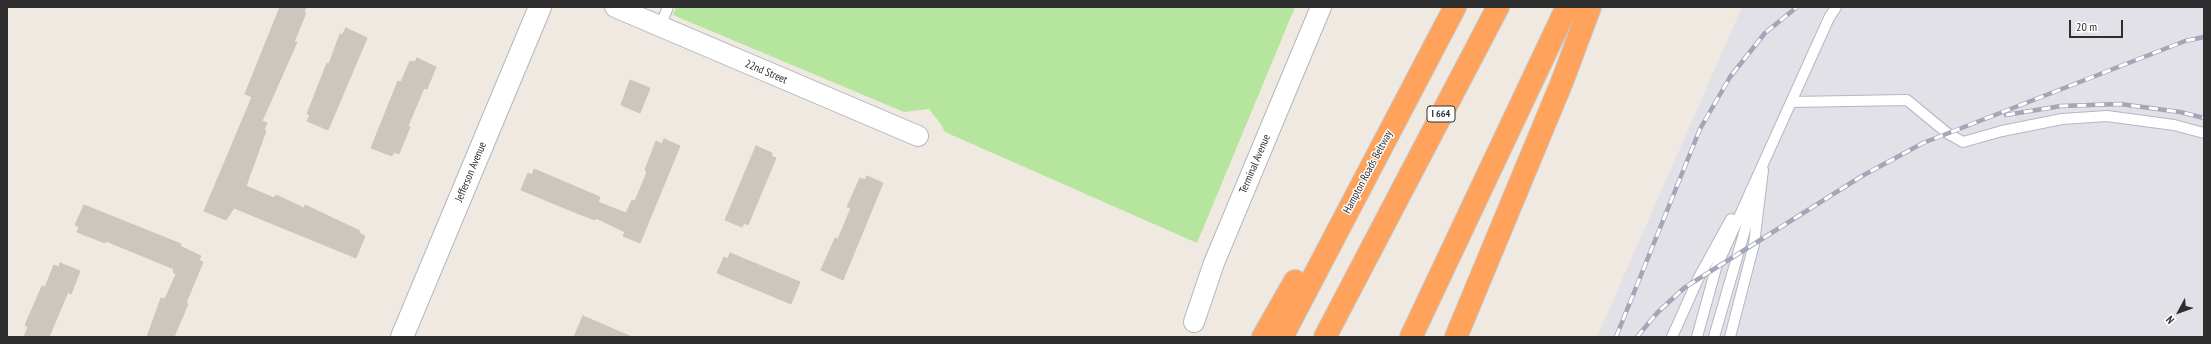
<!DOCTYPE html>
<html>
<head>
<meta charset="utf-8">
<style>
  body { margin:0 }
  #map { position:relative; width:2211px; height:344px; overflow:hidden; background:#efe9e1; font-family:"PT Sans Narrow",sans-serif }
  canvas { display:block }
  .frame { position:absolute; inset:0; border:8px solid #2e2e2e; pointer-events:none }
  .north { position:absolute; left:2159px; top:292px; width:40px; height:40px; -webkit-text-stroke:3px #fff; paint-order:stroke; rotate:229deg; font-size:11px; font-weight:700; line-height:16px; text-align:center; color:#2e2e2e }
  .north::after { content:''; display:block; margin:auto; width:14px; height:18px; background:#2e2e2e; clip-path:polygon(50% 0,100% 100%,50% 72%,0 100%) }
  .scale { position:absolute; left:2069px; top:20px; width:54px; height:18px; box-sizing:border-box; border:2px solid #2e2e2e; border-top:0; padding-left:5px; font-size:12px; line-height:14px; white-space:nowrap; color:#2e2e2e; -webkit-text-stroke:3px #fff; paint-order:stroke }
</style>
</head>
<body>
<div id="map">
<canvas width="2211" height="344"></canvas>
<div class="frame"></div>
<div class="north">N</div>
<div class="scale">20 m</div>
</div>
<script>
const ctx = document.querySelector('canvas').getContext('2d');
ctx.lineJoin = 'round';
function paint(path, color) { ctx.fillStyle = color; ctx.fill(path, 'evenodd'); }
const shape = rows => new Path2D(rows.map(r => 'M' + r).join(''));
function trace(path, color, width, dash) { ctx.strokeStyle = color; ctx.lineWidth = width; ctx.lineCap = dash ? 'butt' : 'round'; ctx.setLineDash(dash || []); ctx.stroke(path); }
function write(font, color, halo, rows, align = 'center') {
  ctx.font = font + ' "PT Sans Narrow",sans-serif'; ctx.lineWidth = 3; ctx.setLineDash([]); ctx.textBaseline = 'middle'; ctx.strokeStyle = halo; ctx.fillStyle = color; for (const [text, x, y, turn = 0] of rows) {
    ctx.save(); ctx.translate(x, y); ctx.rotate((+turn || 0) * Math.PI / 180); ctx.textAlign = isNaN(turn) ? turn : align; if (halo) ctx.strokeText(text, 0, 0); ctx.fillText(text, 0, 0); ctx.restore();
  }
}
paint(shape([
  [1742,7,2204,7,2204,337,1597,337]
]), '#e3e1e8');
paint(shape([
  [676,7,1295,7,1197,243,945,132,940,123,929,109,904,112,673,15]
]), '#b6e59e');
const building = shape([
  [280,7,306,7,304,12,306,13,294,42,297,42,262,121,267,123,264,130,266,131,246,186,274,198,276,195,304,208,305,205,360,231,359,233,365,236,356,258,234,208,226,220,204,211,252,97,245,94,280,7],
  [346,28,367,38,328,130,307,121,310,115,307,114,327,63,329,64,340,34,342,35,346,28],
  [417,58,436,67,427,89,424,88,408,126,410,127,399,154,394,152,392,156,371,148,398,81,401,82,410,61,415,62,417,58],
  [630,80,650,88,640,113,621,105,630,80],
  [664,139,680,146,640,243,623,236,625,232,596,218,595,220,579,214,521,190,528,173,532,175,534,169,600,197,598,202,626,213,632,200,635,201,647,172,645,170,656,141,662,144,664,139],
  [756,146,772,153,771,156,776,158,748,225,744,223,742,227,725,220,756,146],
  [867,176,883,183,843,280,821,270,835,238,838,239,851,208,847,207,860,178,865,180,867,176],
  [84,205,181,244,180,246,201,256,199,260,203,262,186,303,188,304,174,337,147,337,161,298,165,299,176,274,173,272,174,269,106,241,105,243,77,232,79,227,75,225,84,205],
  [730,253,800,282,791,304,717,273,724,257,728,259,730,253],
  [60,263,80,271,71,294,68,292,49,337,24,337,28,327,25,325,42,286,45,287,54,265,59,267,60,263],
  [583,316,632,337,574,337,583,316]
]);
paint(building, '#cbc7bf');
trace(building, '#cbc5ba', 1);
const lane = shape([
  [660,27,668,7],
  [1791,102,1907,100,1947,133,1963,142,2002,131,2062,119,2107,116,2174,125,2204,133],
  [1672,337,1698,279,1731,219],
  [1697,337,1716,268,1829,18,1836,7],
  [1714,337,1755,195],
  [1730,337,1754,244,1763,170]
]);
const street = shape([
  [615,7,918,136],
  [1194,322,1214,263,1321,7]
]);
const secondary = shape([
  [402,337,540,7]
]);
const highway = shape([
  [1263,337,1295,281],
  [1282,337,1455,7],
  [1325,337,1498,7],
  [1411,337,1567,7],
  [1456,337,1562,82,1590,7]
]);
trace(lane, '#b4b7c1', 12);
trace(street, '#b4b7c1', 22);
trace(secondary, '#b4b7c1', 24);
trace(highway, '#c9c9c9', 24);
trace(lane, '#fff', 10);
trace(street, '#fff', 20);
trace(secondary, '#fff', 22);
trace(highway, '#ffa35c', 22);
const rail = shape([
  [2006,115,2061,106,2120,104,2180,112,2204,118],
  [1616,337,1700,129,1730,77,1765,33,1797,7],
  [1637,337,1657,313,1684,288,1862,176,1923,143,2185,41,2204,37]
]);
trace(rail, '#a3a6b8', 4.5);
trace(rail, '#fff', 3, [9]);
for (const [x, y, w] of [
  [1441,114,28]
]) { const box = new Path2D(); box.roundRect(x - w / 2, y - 8, w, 16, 3); ctx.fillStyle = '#fff'; ctx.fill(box); trace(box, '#2e2e2e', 1); }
write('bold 10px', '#2e2e2e', null, [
  ["I 664",1441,114]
]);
write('11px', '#2e2e2e', '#fff', [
  ["22nd Street",766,72,23],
  ["Terminal Avenue",1255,164,-67],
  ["Jefferson Avenue",471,172,-67],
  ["Hampton Roads Beltway",1368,172,-62]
]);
</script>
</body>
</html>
